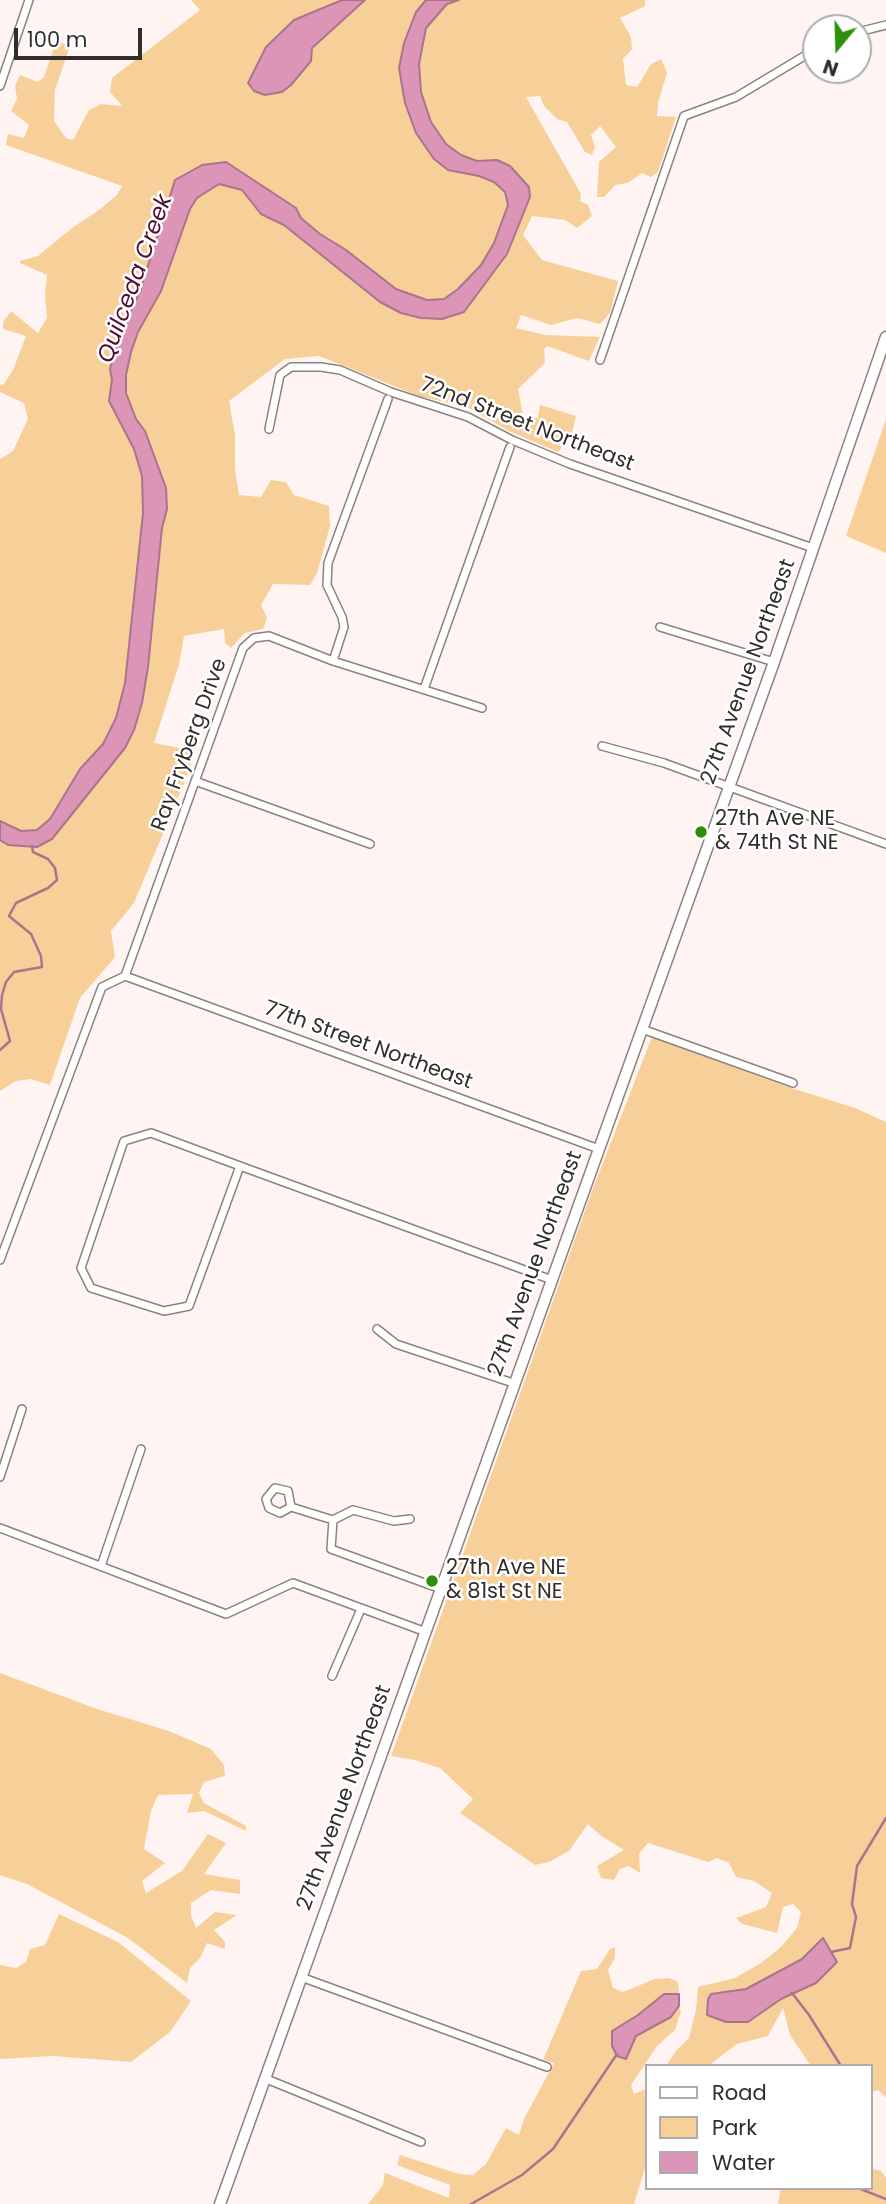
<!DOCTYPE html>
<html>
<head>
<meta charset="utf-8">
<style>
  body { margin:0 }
  #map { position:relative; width:886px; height:2204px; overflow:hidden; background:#fff4f2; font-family:Poppins,sans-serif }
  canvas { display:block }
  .legend { position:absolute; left:645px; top:2064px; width:228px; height:126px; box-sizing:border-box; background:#fff; border:2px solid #adabab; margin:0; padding:9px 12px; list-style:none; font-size:21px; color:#312d2c }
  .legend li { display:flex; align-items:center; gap:14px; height:35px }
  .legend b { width:35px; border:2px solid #adabab }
  .north { position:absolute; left:802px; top:14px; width:70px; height:70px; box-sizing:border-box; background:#fff; border:2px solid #adabab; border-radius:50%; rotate:199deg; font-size:19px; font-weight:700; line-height:28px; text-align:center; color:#312d2c }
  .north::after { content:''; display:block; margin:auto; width:24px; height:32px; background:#2d900c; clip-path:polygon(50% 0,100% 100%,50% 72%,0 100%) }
  .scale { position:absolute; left:14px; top:28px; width:128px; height:32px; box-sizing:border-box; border:4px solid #312d2c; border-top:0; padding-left:9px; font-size:21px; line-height:24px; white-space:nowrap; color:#312d2c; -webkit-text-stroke:5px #fff; paint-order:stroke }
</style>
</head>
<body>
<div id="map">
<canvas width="886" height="2204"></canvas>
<ul class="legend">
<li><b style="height:9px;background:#fff"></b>Road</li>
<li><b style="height:19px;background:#f7d099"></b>Park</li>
<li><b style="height:19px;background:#dc94b7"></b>Water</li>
</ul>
<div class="north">N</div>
<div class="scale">100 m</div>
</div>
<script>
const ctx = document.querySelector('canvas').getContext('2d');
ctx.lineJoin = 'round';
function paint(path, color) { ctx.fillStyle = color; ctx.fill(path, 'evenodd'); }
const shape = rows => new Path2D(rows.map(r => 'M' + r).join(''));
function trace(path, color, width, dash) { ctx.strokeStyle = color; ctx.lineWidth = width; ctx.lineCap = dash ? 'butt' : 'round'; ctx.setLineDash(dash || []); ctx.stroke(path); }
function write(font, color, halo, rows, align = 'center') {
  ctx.font = font + ' Poppins,sans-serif'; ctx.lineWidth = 5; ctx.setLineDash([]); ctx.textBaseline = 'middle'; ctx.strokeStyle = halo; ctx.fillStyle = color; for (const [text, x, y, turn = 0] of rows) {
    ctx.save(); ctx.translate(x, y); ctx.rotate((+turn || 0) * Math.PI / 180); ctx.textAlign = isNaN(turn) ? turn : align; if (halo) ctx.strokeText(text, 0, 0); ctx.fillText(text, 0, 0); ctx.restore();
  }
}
paint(shape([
  [191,0,645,0,645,6,620,18,631,37,632,49,623,59,626,85,637,87,651,64,661,59,667,73,658,103,657,116,676,117,658,172,651,177,642,173,628,183,615,185,604,197,597,197,599,162,616,147,600,126,591,135,595,147,592,155,585,152,567,122,557,119,544,106,540,96,526,97,581,194,580,201,588,205,592,216,577,228,565,220,532,216,523,235,542,260,618,281,610,313,600,324,577,318,551,325,521,315,516,328,546,335,600,337,589,361,547,346,544,350,545,363,518,389,523,416,538,418,540,405,576,416,571,437,558,452,509,431,467,407,419,396,319,356,285,359,229,401,235,435,235,470,239,495,261,497,271,480,286,482,294,495,329,506,330,526,317,573,310,585,273,584,261,605,267,618,263,629,245,633,231,648,225,643,224,629,184,636,179,664,154,743,195,751,187,776,134,903,111,931,115,957,80,998,50,1085,31,1079,16,1081,0,1091,0,459,13,451,28,419,24,403,0,392,0,385,4,384,13,370,26,336,3,329,3,322,11,311,38,333,47,318,45,294,47,275,20,263,20,261,38,256,72,228,99,210,117,195,122,186,6,145,8,134,24,138,29,125,11,111,17,99,15,86,20,75,38,82,44,77,56,41,70,46,55,90,54,121,66,138,73,140,89,110,101,104,122,106,110,92,112,78,200,10],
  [886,419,886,553,846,536],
  [652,1037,785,1086,855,1108,886,1122,886,2097,878,2090,870,2093,870,2066,811,2066,790,2035,783,2008,768,2036,737,2044,708,2066,666,2066,676,2051,689,2038,696,2010,698,1987,735,1978,761,1963,780,1948,797,1928,801,1912,793,1904,783,1907,777,1933,742,1924,736,1918,766,1907,772,1893,754,1881,736,1877,729,1863,717,1858,708,1862,648,1843,639,1854,640,1873,629,1866,620,1869,614,1880,601,1878,597,1866,624,1850,600,1835,588,1824,569,1851,549,1862,535,1865,460,1813,473,1799,440,1768,415,1760,391,1756,592,1191],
  [0,1673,97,1709,169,1731,211,1749,224,1765,225,1776,204,1782,199,1793,204,1803,246,1826,246,1831,204,1811,187,1813,193,1794,158,1795,151,1811,144,1849,165,1863,142,1881,146,1893,182,1871,208,1834,226,1843,204,1874,240,1880,240,1894,211,1890,191,1903,191,1915,196,1928,215,1912,237,1915,214,1930,225,1942,225,1949,207,1943,200,1958,190,1968,187,1983,128,1938,27,1884,0,1875],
  [59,1914,118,1942,191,2001,170,2032,131,2062,53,2056,0,2059,0,1965,16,1968,26,1962,30,1949,45,1945],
  [615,1947,615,1958,608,1970,613,1988,623,1992,655,1979,669,1978,678,1982,679,1994,664,1994,638,2015,612,2031,612,2046,616,2056,625,2058,636,2036,671,2017,679,2006,681,2011,675,2030,657,2046,631,2085,634,2094,646,2089,646,2165,634,2204,368,2204,383,2185,385,2173,449,2198,450,2185,397,2165,400,2155,459,2174,473,2175,486,2164,506,2128,519,2135,524,2119,554,2063,543,2060,581,1971,597,1969,610,1949],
  [870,2168,881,2171,886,2178,886,2204,778,2204,781,2188,870,2188]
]), '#f7d099');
const water = shape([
  [342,0,365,0,312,48,311,61,291,85,282,92,265,95,254,91,248,83,266,47,294,20,342,0],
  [426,0,459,0,447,4,426,28,419,64,421,92,431,122,446,144,461,155,477,161,497,160,510,166,529,187,530,197,507,254,464,312,442,319,421,318,401,313,380,302,284,225,261,214,242,190,219,184,197,198,190,209,161,291,138,332,131,352,126,375,126,393,136,419,145,431,166,488,167,509,162,528,148,667,142,703,134,730,125,748,52,839,37,847,8,845,0,840,0,821,21,831,37,830,50,819,80,769,103,744,116,718,125,683,143,513,142,476,134,449,109,401,112,380,110,369,119,336,140,291,175,180,202,165,226,162,296,208,301,218,320,234,346,250,396,289,427,300,444,299,458,289,481,265,494,243,508,205,505,192,494,182,479,176,448,170,434,159,416,133,405,103,399,68,404,43,416,12,426,0],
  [823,1938,837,1962,816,1983,781,1999,748,2022,726,2022,707,2015,708,1999,711,1994,746,1989,802,1959,823,1938],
  [664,1994,679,1994,679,2006,671,2017,636,2036,626,2059,617,2056,612,2046,612,2031,638,2015,664,1994]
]);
paint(water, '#dc94b7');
trace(water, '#a9758d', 2);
trace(shape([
  [0,1050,10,1041,1,1009,2,995,6,982,14,972,42,967,41,956,31,934,9,916,16,903,48,888,57,880,55,868,48,859,33,852,32,846],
  [831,1952,850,1948,856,1917,852,1904,857,1866,886,1818],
  [792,1993,809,2015,841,2066],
  [858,2188,886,2199],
  [471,2204,522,2175,553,2149,617,2054]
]), '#a9758d', 2.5);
const street = shape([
  [858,32,886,25],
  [0,86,29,0],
  [600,360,684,116,736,97,816,49],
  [269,429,280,375,291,367,321,367,340,370,391,392,468,417,512,440,570,464,813,548],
  [660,627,774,662],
  [333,661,344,627,342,617,327,585,328,563,388,399],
  [424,689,510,447],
  [602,746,664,763,886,844],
  [195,781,370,844],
  [125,976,243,648,254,638,269,636,333,661,482,708],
  [125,976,599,1149],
  [642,1029,793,1083],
  [240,1166,189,1306,164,1311,91,1288,81,1268,124,1141,151,1133,240,1166,552,1280],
  [0,1260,102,987,125,976],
  [377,1329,396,1344,513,1383],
  [0,1477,22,1409],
  [291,1507,288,1491,275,1488,266,1499,269,1508,280,1513,291,1507,333,1520,353,1510,394,1521,410,1519],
  [333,1520,331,1549,441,1589],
  [0,1528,226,1614,293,1583,426,1632],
  [101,1566,141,1449],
  [332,1676,361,1609],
  [301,1977,547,2067],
  [264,2078,421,2142]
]);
const secondary = shape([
  [220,2204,774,662,886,337]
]);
trace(street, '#8b8280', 10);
trace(secondary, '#8b8280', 13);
trace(street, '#fff', 7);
trace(secondary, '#fff', 10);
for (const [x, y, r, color] of [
  [701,832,7,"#2d900c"],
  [432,1581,7,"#2d900c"]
]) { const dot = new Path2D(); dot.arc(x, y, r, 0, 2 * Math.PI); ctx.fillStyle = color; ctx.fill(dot); trace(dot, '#fff', 2.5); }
write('21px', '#312d2c', '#fff', [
  ["72nd Street Northeast",527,425,21],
  ["27th Avenue Northeast",749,672,-70],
  ["Ray Fryberg Drive",190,745,-70],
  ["77th Street Northeast",368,1046,20],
  ["27th Avenue Northeast",536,1264,-70],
  ["27th Avenue Northeast",345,1798,-70]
]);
write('21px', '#312d2c', '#fff', [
  ["27th Ave NE",715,820],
  ["& 74th St NE",715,844],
  ["27th Ave NE",446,1569],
  ["& 81st St NE",446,1593]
], 'left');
write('italic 23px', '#4d0e33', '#fff', [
  ["Quilceda Creek",136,279,-70]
]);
</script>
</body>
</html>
